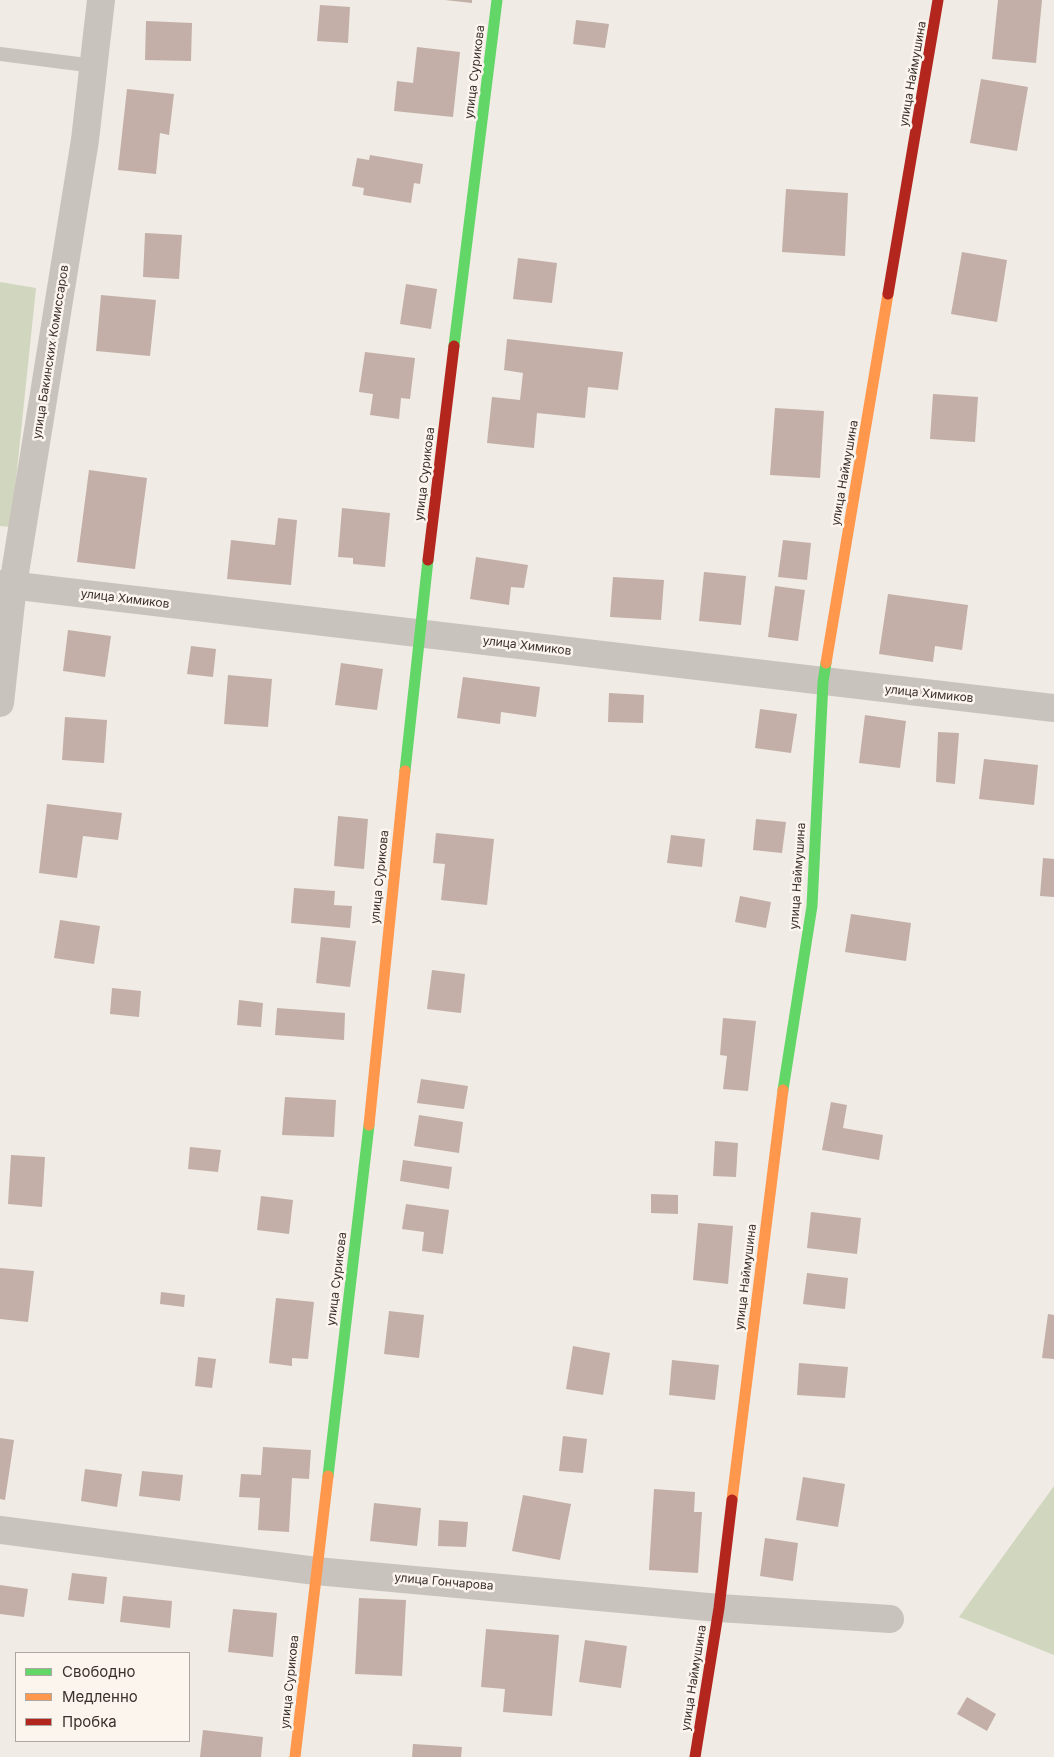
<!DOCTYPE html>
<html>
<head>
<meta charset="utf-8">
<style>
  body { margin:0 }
  #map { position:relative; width:1054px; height:1757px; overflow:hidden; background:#f0ebe5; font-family:Inter,sans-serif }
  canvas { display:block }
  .legend { position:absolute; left:15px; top:1652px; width:175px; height:90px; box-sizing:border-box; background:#fbf5ee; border:1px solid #aea6a0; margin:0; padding:6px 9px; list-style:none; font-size:15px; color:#3b302b }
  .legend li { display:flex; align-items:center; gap:10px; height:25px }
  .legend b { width:25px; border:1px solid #aea6a0 }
</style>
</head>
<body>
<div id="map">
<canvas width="1054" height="1757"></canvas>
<ul class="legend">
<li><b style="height:6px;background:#63d668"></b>Свободно</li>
<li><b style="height:6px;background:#ff974d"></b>Медленно</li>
<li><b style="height:6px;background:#b3261e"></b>Пробка</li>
</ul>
</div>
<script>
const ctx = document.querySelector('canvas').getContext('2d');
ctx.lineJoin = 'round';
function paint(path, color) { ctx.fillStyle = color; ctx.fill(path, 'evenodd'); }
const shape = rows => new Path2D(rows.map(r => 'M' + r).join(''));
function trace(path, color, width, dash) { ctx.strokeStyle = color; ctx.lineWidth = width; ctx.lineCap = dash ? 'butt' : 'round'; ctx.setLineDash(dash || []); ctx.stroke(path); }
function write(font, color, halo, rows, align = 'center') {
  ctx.font = font + ' Inter,sans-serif'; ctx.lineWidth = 5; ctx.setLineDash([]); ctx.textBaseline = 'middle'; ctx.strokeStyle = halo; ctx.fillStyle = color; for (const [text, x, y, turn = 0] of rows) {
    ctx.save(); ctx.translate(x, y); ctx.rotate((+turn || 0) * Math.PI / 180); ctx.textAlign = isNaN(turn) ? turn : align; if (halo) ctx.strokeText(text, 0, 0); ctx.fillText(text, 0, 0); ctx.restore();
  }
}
paint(shape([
  [0,282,36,288,11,527,0,526],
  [1054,1486,1054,1655,959,1617]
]), '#d1d6bf');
paint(shape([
  [445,0,472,0,472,3],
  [998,0,1042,0,1036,63,992,59],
  [320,5,350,7,348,43,317,41],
  [576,20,609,24,605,48,573,44],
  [146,21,192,23,191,61,145,60],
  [417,47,460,52,453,117,394,111,397,81,413,83],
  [981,79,1028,87,1017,151,970,143],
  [127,89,174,94,169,135,160,133,156,174,118,170],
  [370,155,423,164,420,184,414,183,411,203,363,195,364,188,352,186,357,158,369,160],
  [786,189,848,193,845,256,782,252],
  [145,233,182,235,179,279,143,277],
  [962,252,1007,260,997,322,951,314],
  [518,258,557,263,552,303,513,299],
  [406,284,437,289,431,329,400,324],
  [101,295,156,300,150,356,96,351],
  [507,339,623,352,618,390,588,387,585,418,537,413,534,448,487,443,492,397,520,400,523,373,504,370],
  [365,352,415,358,410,399,401,398,399,419,370,415,373,394,359,392],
  [933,394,978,397,975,442,930,439],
  [775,408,824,411,820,478,770,475],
  [89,470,147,478,135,569,77,562],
  [342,508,390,513,385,567,353,564,353,558,338,557],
  [278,518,297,520,291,585,227,579,231,540,275,545],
  [783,540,811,543,807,580,778,577],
  [476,557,528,565,524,588,511,587,509,605,470,599],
  [704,572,746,576,741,625,699,621],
  [613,577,664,580,661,620,610,617],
  [775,586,805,590,798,641,768,637],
  [888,594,968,605,962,650,935,646,933,662,879,654],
  [68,630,111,636,105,677,63,671],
  [191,646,216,649,213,677,187,674],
  [341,663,383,669,377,710,335,705],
  [228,675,272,679,268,727,224,724],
  [463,677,540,687,536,717,501,712,500,724,457,718],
  [609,693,644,695,643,723,608,722],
  [760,709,797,714,791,753,755,748],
  [865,715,906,721,900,768,859,763],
  [65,717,107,720,104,763,62,760],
  [938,732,959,733,955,784,936,782],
  [984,759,1038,765,1034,805,979,799],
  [47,804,122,813,118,840,83,836,77,878,39,873],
  [338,816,368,819,364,869,334,866],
  [756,819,786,822,782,853,753,850],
  [436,833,494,839,487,905,441,900,445,864,433,863],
  [671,835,705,839,702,867,667,863],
  [1043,858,1054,859,1054,897,1040,896],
  [294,888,335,891,334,905,352,906,350,928,291,923],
  [740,896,771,902,766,928,735,922],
  [851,914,911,923,906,961,845,952],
  [60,920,100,926,94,964,54,958],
  [321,937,356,941,350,987,316,983],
  [432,970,465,974,461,1013,427,1009],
  [112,988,141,991,139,1017,110,1014],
  [239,1000,263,1003,261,1027,237,1025],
  [277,1008,345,1013,344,1040,275,1035],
  [723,1018,756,1021,748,1091,723,1089,727,1056,720,1055],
  [421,1079,468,1086,464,1109,417,1103],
  [285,1097,336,1100,334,1137,282,1135],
  [831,1102,847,1105,843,1128,883,1135,879,1160,822,1150],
  [419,1115,463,1122,459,1153,414,1146],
  [715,1141,738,1143,736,1177,713,1176],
  [190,1147,221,1150,218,1172,188,1169],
  [11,1155,45,1157,42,1207,8,1204],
  [403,1160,452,1167,449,1189,400,1181],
  [651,1194,678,1195,678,1214,651,1213],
  [261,1196,293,1200,289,1234,257,1230],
  [406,1204,449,1210,443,1254,422,1251,424,1232,402,1229],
  [811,1212,861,1218,857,1254,807,1248],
  [698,1223,733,1226,728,1284,693,1280],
  [0,1268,34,1271,28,1322,0,1319],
  [807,1273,848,1278,845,1309,803,1304],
  [161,1292,185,1295,184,1307,160,1304],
  [276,1298,314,1302,308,1359,292,1358,292,1366,269,1363],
  [389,1311,424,1315,419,1358,384,1354],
  [1048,1314,1054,1315,1054,1359,1042,1358],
  [573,1346,610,1353,603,1395,566,1389],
  [198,1357,216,1359,212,1388,195,1386],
  [672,1360,719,1365,715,1400,669,1395],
  [799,1363,848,1367,845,1398,797,1395],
  [563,1436,587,1439,583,1473,559,1471],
  [0,1438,14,1440,5,1500,0,1499],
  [263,1447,311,1450,309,1479,292,1478,289,1532,258,1530,260,1498,239,1497,241,1474,261,1475],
  [85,1469,122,1474,117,1507,81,1501],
  [142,1471,183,1475,180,1501,139,1496],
  [803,1477,845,1484,838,1527,796,1520],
  [654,1489,695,1492,694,1512,702,1512,698,1573,649,1570],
  [523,1495,571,1504,560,1560,512,1551],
  [374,1503,421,1508,417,1546,370,1541],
  [439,1520,468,1522,466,1547,438,1546],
  [765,1538,798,1543,793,1581,760,1576],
  [72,1573,107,1577,104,1604,68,1600],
  [0,1585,28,1589,24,1617,0,1614],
  [123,1596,172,1601,170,1628,120,1622],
  [359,1598,406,1600,402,1676,355,1674],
  [233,1609,277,1613,273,1657,228,1652],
  [486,1629,559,1635,552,1716,503,1712,505,1689,481,1687],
  [585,1640,627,1646,621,1688,579,1682],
  [967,1697,996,1714,987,1731,957,1714],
  [203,1730,263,1737,261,1757,200,1757],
  [413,1744,462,1747,461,1757,412,1757]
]), '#c3afa7');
trace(shape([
  [0,54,94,66]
]), '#c9c3be', 14);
trace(shape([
  [0,584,1054,708],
  [0,703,13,585,85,140,101,0],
  [0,1530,316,1571,719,1608,890,1619]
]), '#c9c3be', 28);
trace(shape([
  [454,346,497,0],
  [405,771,428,560],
  [783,1090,812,906,823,682,826,663],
  [328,1476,369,1125]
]), '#63d668', 11);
trace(shape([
  [826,663,888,294],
  [369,1125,405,771],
  [732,1500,783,1090],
  [295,1757,328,1476]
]), '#ff974d', 11);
trace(shape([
  [888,294,938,0],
  [428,560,454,346],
  [695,1757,719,1608,732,1500]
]), '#b3261e', 11);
write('12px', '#3b302b', '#fbf5ee', [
  ["улица Сурикова",475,72,-83],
  ["улица Наймушина",913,74,-80],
  ["улица Бакинских Комиссаров",51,352,-81],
  ["улица Наймушина",845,473,-80],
  ["улица Сурикова",425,474,-83],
  ["улица Химиков",125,599,7],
  ["улица Химиков",527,646,7],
  ["улица Химиков",929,694,6],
  ["улица Наймушина",798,876,-86],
  ["улица Сурикова",380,877,-84],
  ["улица Наймушина",746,1277,-83],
  ["улица Сурикова",337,1279,-83],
  ["улица Гончарова",444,1582,5],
  ["улица Наймушина",694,1678,-81],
  ["улица Сурикова",290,1682,-84]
]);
</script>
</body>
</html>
